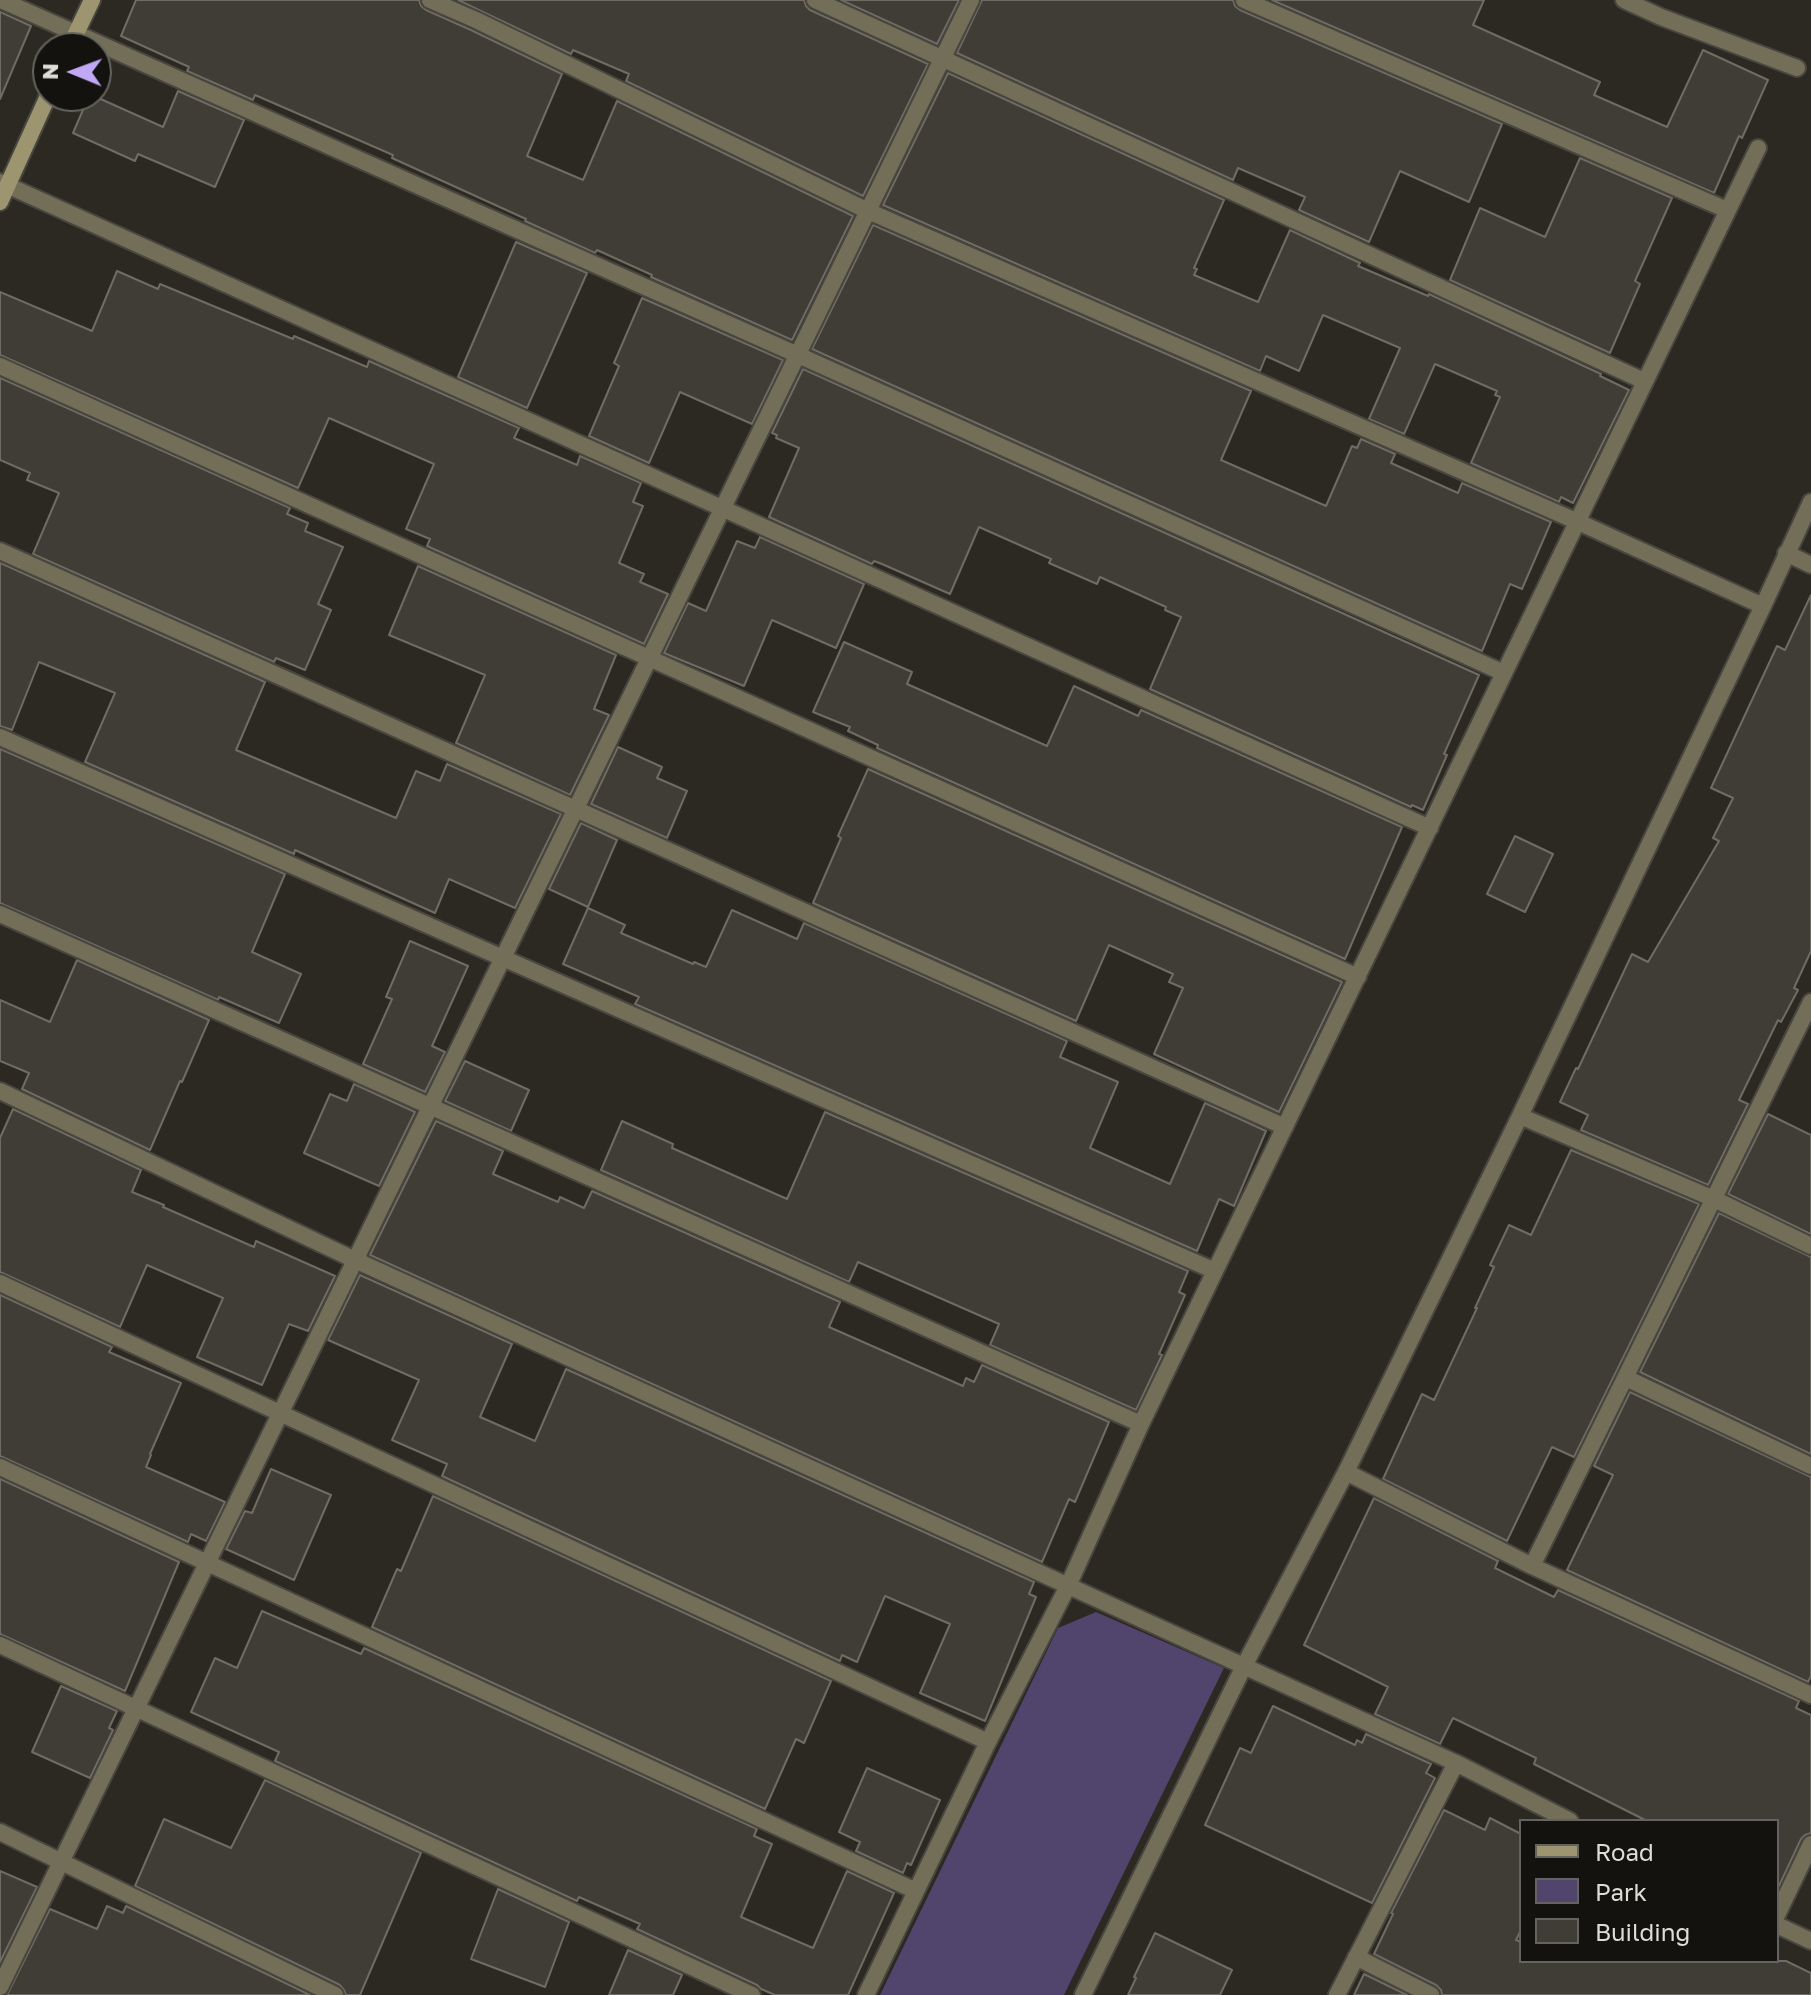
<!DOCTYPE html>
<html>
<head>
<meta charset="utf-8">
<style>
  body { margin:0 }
  #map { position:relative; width:1811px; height:1995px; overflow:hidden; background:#2b2922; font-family:"Golos Text",sans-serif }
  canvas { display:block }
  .legend { position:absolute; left:1519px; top:1819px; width:260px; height:144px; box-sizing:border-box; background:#13120f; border:2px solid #64635f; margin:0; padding:10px 14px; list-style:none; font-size:24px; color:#deddd8 }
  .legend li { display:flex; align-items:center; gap:16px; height:40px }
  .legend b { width:40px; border:2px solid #64635f }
  .north { position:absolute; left:32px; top:32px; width:80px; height:80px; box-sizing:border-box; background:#13120f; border:2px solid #64635f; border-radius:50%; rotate:271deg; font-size:22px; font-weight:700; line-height:32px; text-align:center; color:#deddd8 }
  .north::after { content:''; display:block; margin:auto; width:28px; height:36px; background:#c0a8f4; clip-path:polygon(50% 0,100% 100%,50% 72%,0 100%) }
</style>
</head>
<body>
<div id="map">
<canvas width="1811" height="1995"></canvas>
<ul class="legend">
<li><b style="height:10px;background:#9d9570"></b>Road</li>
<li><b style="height:22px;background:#51446d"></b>Park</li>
<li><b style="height:22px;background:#3f3d35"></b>Building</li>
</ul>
<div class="north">N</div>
</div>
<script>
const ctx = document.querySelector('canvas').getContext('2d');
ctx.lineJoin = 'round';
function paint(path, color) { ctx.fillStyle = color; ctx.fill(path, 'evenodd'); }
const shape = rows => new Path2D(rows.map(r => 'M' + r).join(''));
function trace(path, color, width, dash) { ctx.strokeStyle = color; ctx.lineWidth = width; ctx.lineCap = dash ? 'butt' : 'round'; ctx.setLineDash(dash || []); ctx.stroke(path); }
paint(shape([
  [1096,1612,1224,1668,1064,1995,880,1995,1058,1628]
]), '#51446d');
const building = shape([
  [136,0,419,0,421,6,426,10,471,30,562,74,527,156,583,180,617,101,853,216,792,340,651,277,652,275,597,250,595,253,525,221,526,219,392,158,393,155,255,95,253,100,187,71,189,67,121,36,136,0],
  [458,0,804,0,806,6,810,10,928,64,863,196,626,81,629,74,573,50,571,54,458,0],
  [841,0,959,0,937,44,841,0],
  [982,0,1233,0,1235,6,1240,10,1502,124,1469,202,1400,171,1369,242,1299,210,1305,197,1238,168,1233,180,957,53,982,0],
  [1272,0,1484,0,1473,25,1600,82,1594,95,1667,127,1703,50,1768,80,1742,138,1739,136,1714,193,1272,0],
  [0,12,31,26,0,99,0,12],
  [948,73,1224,200,1194,268,1197,269,1194,275,1258,302,1290,230,1360,263,1358,266,1428,296,1429,294,1601,374,1600,376,1629,390,1573,503,1561,497,1559,502,1471,463,1500,397,1495,395,1497,391,1435,364,1404,434,1369,419,1400,348,1323,315,1299,371,1266,356,1260,371,883,205,948,73],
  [178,91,244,120,215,187,138,154,135,161,73,133,89,96,94,96,163,127,178,91],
  [1580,158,1672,198,1635,281,1640,284,1610,353,1450,280,1480,208,1545,237,1580,158],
  [873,225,1251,391,1221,460,1326,506,1352,446,1357,448,1361,439,1395,454,1391,463,1458,493,1462,483,1551,522,1522,589,1510,584,1482,651,812,349,873,225],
  [516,242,587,273,527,408,458,377,516,242],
  [117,271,158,289,160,284,293,339,294,336,367,367,369,361,519,428,514,438,577,465,580,456,641,483,633,502,643,506,619,563,644,574,640,582,668,594,644,644,427,546,430,539,406,529,434,464,329,418,298,488,0,355,0,292,92,331,117,271],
  [642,298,783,360,752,424,680,392,649,463,589,436,619,366,614,363,642,298],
  [803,369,1479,675,1444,754,1447,755,1423,810,1412,805,1411,807,1150,689,1181,617,1165,610,1166,607,1100,577,1097,584,1049,563,1051,559,979,527,950,594,882,564,874,561,872,564,769,517,799,448,776,438,777,435,772,433,803,369],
  [0,378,290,508,287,514,308,523,305,531,343,547,318,604,331,610,305,670,276,658,274,662,33,554,59,493,27,480,30,473,0,460,0,378],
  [760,537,864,584,836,648,772,620,744,686,664,653,688,603,706,611,737,541,755,548,760,537],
  [0,563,265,682,236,750,396,818,416,771,440,781,447,764,561,814,515,908,449,879,435,913,295,850,294,854,85,762,115,693,39,662,12,730,0,726,0,563],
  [418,566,616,655,594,709,609,715,570,795,456,743,485,675,389,635,418,566],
  [1811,595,1811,951,1794,988,1798,990,1781,1022,1778,1020,1739,1100,1748,1104,1708,1185,1581,1130,1588,1115,1560,1102,1576,1068,1578,1069,1632,954,1648,962,1719,841,1713,838,1733,798,1711,788,1777,646,1785,650,1811,595],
  [844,642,912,672,907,684,1047,746,1074,686,1138,716,1141,710,1402,827,1345,959,877,748,878,745,848,731,850,727,813,712,844,642],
  [618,747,662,767,657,778,687,791,667,838,591,804,618,747],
  [0,749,285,874,252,952,301,974,279,1023,219,997,218,1000,0,903,0,749],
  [868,769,1342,982,1279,1112,1154,1054,1183,988,1169,982,1173,974,1109,945,1076,1021,813,903,841,838,838,836,868,769],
  [581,823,617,840,588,907,549,889,581,823],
  [1515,836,1553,854,1525,912,1487,894,1515,836],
  [588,908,625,925,621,933,693,964,694,962,706,967,732,910,797,939,804,923,1067,1041,1060,1057,1118,1082,1090,1148,1170,1184,1205,1103,1266,1131,1234,1206,1219,1199,1197,1251,635,1004,639,997,563,964,588,908],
  [410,941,468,966,432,1046,445,1052,425,1092,363,1064,392,999,386,997,410,941],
  [77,960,209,1020,182,1082,180,1081,150,1150,22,1089,29,1073,0,1061,0,1000,50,1022,77,960],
  [465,1061,529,1090,511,1131,445,1101,465,1061],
  [354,1084,415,1112,379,1186,304,1153,330,1094,347,1101,354,1084],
  [13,1109,141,1170,132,1192,164,1205,163,1207,254,1247,256,1241,335,1276,308,1331,289,1324,262,1385,197,1357,223,1298,147,1265,120,1327,0,1272,0,1138,13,1109],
  [825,1112,1188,1271,1179,1292,1185,1295,1159,1354,1162,1355,1136,1410,990,1345,999,1324,858,1262,849,1282,601,1170,622,1121,673,1144,672,1148,787,1199,825,1112],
  [1768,1114,1811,1135,1811,1234,1728,1194,1768,1114],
  [436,1121,503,1151,493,1174,558,1202,560,1197,584,1208,592,1191,840,1302,829,1327,963,1386,966,1378,974,1382,982,1365,1109,1422,1075,1502,1069,1499,1042,1562,370,1255,436,1121],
  [1571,1150,1699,1204,1574,1457,1552,1447,1507,1541,1383,1479,1422,1394,1434,1400,1477,1308,1475,1308,1494,1267,1490,1265,1509,1225,1531,1235,1571,1150],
  [1719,1213,1811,1257,1811,1454,1640,1372,1719,1213],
  [360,1275,512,1344,480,1417,535,1441,566,1369,1034,1582,1029,1594,1036,1597,985,1721,920,1693,950,1624,885,1596,857,1662,842,1655,840,1661,442,1476,447,1464,392,1440,419,1380,328,1340,360,1275],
  [0,1295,112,1347,109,1352,181,1383,150,1454,151,1455,146,1467,225,1502,206,1541,191,1534,188,1542,0,1456,0,1295],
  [1630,1392,1811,1477,1811,1676,1808,1682,1567,1570,1613,1475,1594,1466,1630,1392],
  [271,1469,331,1495,294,1580,226,1549,245,1511,252,1513,271,1469],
  [0,1479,179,1562,125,1691,0,1634,0,1479],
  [433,1496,831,1681,804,1743,796,1739,765,1809,372,1627,397,1569,401,1571,433,1496],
  [1374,1498,1498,1561,1495,1568,1554,1597,1558,1590,1799,1701,1796,1708,1811,1715,1811,1833,1805,1835,1801,1839,1779,1886,1777,1885,1777,1821,1647,1821,1534,1764,1536,1758,1453,1718,1440,1744,1375,1714,1388,1687,1304,1645,1374,1498],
  [262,1611,361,1654,364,1648,757,1829,754,1836,772,1844,741,1917,813,1948,847,1871,894,1893,848,1995,775,1995,761,1989,757,1985,637,1929,640,1924,579,1897,577,1901,275,1761,279,1752,191,1712,215,1658,237,1668,262,1611],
  [61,1686,117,1711,109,1728,113,1730,90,1778,32,1752,61,1686],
  [1273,1706,1355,1745,1357,1740,1362,1743,1366,1734,1431,1764,1426,1773,1435,1778,1372,1903,1205,1825,1240,1748,1251,1753,1273,1706],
  [867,1768,940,1800,911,1865,907,1863,903,1873,856,1851,860,1842,839,1832,867,1768],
  [265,1780,421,1853,360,1995,346,1995,344,1990,340,1985,135,1886,164,1819,231,1848,265,1780],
  [1444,1810,1485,1830,1490,1818,1521,1834,1521,1930,1516,1940,1521,1942,1521,1961,1786,1961,1811,1973,1811,1995,1442,1995,1441,1990,1436,1985,1374,1954,1393,1914,1391,1913,1444,1810],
  [0,1871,37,1887,0,1962,0,1871],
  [498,1889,569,1922,545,1987,471,1959,498,1889],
  [107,1906,123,1913,126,1906,310,1995,7,1995,50,1909,97,1929,107,1906],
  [1155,1933,1232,1970,1220,1995,1128,1995,1136,1978,1134,1977,1155,1933],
  [628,1950,682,1975,673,1995,609,1995,628,1950],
  [1364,1974,1407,1995,1354,1995,1364,1974]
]);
paint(building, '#3f3d35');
trace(building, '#6e6c63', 2);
const street = shape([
  [1,0,798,355,1504,673],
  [430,0,476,20,868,211,1576,521,1763,606],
  [815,0,1644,381],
  [1244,0,1727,210],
  [1624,0,1661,17,1797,68],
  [0,182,1430,828],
  [0,366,1358,977],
  [0,551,1285,1127],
  [1786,553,1811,565],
  [0,737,1215,1271],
  [0,914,1141,1424],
  [0,1091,355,1260,1456,1763,1570,1821],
  [1520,1116,1714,1199,1811,1246],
  [0,1283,988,1742],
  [1626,1378,1811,1466],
  [0,1467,916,1891],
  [1346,1472,1532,1566,1811,1695],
  [1532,1566,1811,1002],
  [0,1645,752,1995],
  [0,1832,335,1995],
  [1777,1915,1811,1844],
  [1777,1925,1811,1941],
  [1356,1957,1431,1995],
  [0,1987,971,0],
  [866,1995,988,1742,1068,1586,1141,1424,1758,148],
  [1083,1995,1244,1666,1346,1472,1520,1116,1763,606,1811,502],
  [1337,1995,1456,1763]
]);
const secondary = shape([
  [69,48,92,0],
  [0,202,48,96]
]);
trace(street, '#48463f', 20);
trace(secondary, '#48463f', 20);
trace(street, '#736e57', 16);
trace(secondary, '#9d9570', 16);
</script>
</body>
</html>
